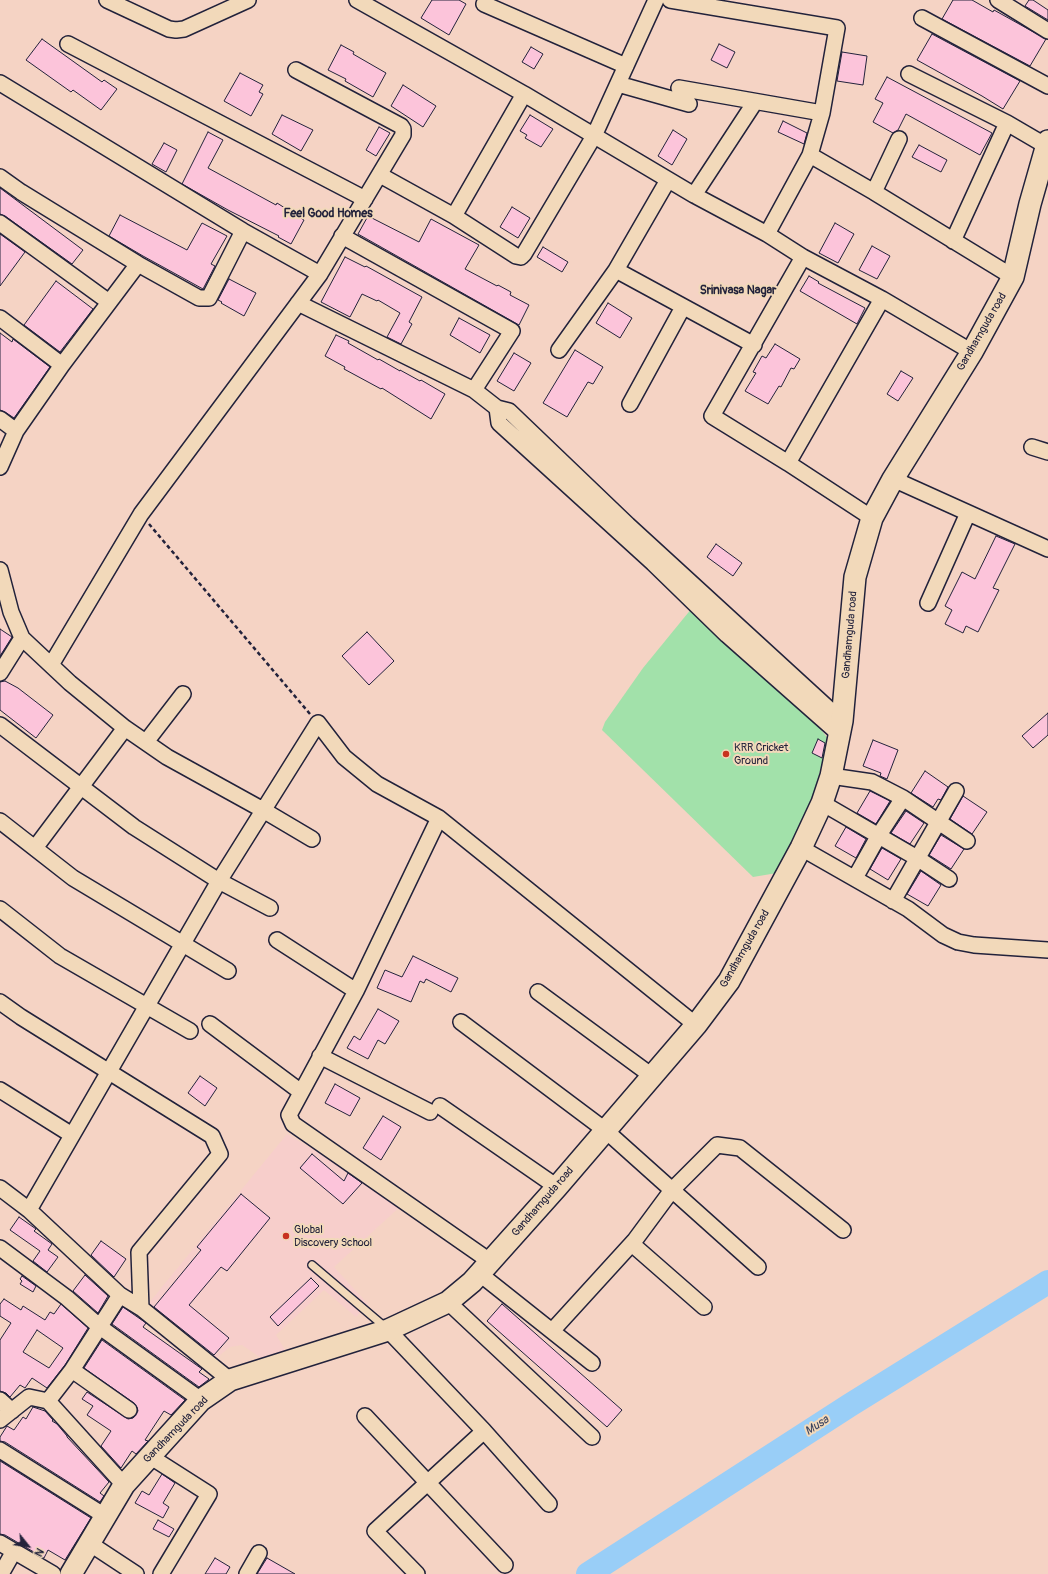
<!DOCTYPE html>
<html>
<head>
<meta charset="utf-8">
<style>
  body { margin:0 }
  #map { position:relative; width:1048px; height:1574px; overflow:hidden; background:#f5d3c4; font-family:Pangolin,sans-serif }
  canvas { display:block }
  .north { position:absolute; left:8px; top:1526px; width:40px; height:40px; -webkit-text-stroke:3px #f2d9ba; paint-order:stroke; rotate:120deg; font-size:11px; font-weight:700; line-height:16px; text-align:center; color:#22223b }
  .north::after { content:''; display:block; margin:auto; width:14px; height:18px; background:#22223b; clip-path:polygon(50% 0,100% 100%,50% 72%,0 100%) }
</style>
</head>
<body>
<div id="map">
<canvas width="1048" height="1574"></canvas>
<div class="north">N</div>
</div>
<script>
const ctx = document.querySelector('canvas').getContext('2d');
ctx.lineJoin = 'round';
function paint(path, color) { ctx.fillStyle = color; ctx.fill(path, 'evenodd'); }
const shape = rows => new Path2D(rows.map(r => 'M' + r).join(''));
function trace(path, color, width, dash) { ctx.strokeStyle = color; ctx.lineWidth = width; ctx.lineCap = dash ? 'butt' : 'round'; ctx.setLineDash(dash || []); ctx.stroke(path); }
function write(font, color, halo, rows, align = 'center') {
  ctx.font = font + ' Pangolin,sans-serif'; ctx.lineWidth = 4; ctx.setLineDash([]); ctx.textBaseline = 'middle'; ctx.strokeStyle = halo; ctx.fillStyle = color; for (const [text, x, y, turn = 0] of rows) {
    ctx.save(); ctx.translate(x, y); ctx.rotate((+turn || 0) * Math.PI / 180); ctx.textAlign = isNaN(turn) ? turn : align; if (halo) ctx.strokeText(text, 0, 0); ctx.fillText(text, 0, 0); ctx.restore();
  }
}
paint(shape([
  [287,1134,403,1204,334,1267,368,1304,356,1317,324,1290,276,1335,287,1353,264,1360,242,1345,230,1347,215,1359,149,1303]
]), '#f7cecb');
paint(shape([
  [692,608,809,714,829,740,809,809,777,873,753,877,602,730,605,722,643,668]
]), '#a2e1aa');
trace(shape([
  [588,1574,850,1405,1048,1282]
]), '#99cef7', 24);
const building = shape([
  [432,0,459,0,466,4,449,35,421,18,432,0],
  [953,0,972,0,993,12,994,10,1046,39,1030,66,942,19,953,0],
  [1029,0,1033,0,1048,10,1048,20,1025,6,1029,0],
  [932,34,1020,81,1003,109,982,96,917,60,932,34],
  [42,39,102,82,104,80,117,89,101,110,73,90,71,92,26,60,42,39],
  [719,44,735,52,727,68,711,60,719,44],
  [341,45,354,52,353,54,386,73,373,97,345,81,346,79,328,70,341,45],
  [531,47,543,54,534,69,522,62,531,47],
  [842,52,867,56,863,85,837,81,842,52],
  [240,73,263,85,259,92,263,94,251,116,224,101,240,73],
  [887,77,992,133,980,155,906,114,898,130,893,133,873,122,883,103,875,99,887,77],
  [403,85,436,106,423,127,391,106,403,85],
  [282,115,313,130,301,151,272,134,282,115],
  [530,115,553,129,541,147,525,138,527,135,520,131,530,115],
  [783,121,807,133,804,144,778,132,783,121],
  [379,127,390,133,376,156,366,150,379,127],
  [673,130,687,139,672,165,658,156,673,130],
  [208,132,223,140,208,168,276,205,277,203,304,220,291,244,278,237,279,236,228,210,182,184,208,132],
  [164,143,177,150,166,172,152,164,164,143],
  [919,145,947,160,941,172,912,157,919,145],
  [0,188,83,250,72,264,5,216,0,214,0,188],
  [512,207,530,218,518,238,500,227,512,207],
  [120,215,187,250,202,223,227,236,211,264,215,266,203,289,143,256,109,236,120,215],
  [368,216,419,242,431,219,479,245,465,269,497,286,498,285,511,292,510,295,529,305,519,325,358,234,368,216],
  [835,223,854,234,838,263,819,253,835,223],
  [0,234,25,252,0,286,0,234],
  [872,246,890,256,877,279,859,270,872,246],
  [543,247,568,262,562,272,537,257,543,247],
  [345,257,365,267,366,266,422,297,409,322,412,324,401,344,387,337,400,313,378,300,377,301,362,294,350,317,321,302,345,257],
  [809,276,819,282,818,283,865,308,857,324,800,291,809,276],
  [229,279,256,293,244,316,221,303,222,302,218,300,229,279],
  [56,281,93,309,60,352,24,325,56,281],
  [608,303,632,318,620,338,596,323,608,303],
  [459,318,490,335,480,353,450,335,459,318],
  [0,333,12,342,13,339,50,367,14,418,5,412,0,410,0,333],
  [336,335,349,341,348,343,378,360,379,359,400,371,400,370,420,381,421,380,445,394,431,419,382,388,381,389,344,369,345,367,325,356,336,335],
  [775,344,800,359,794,369,791,368,781,387,779,386,768,404,745,391,756,373,753,372,762,356,766,358,775,344],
  [575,350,603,367,593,384,588,382,567,417,543,403,575,350],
  [514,353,531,363,514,391,497,381,514,353],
  [901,371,913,378,898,401,887,394,901,371],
  [996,536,1015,544,993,588,999,590,978,632,966,626,963,633,945,624,952,610,945,606,962,572,975,579,996,536],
  [716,544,742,563,733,576,707,557,716,544],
  [0,629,12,637,0,656,0,629],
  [367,632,394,661,369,685,342,656,367,632],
  [5,681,18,688,53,715,36,738,0,710,0,682,5,681],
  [1048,713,1048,735,1033,748,1022,736,1048,713],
  [818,739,825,743,822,758,812,753,818,739],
  [873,740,898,750,887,779,880,776,881,773,863,766,873,740],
  [925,771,948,787,941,800,938,799,933,807,911,793,925,771],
  [870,791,890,801,876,824,857,813,870,791],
  [963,796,987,812,972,834,950,819,963,796],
  [906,811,924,823,910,844,891,833,906,811],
  [846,827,866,839,856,858,835,846,846,827],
  [941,835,964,849,951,869,929,855,941,835],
  [882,848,901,859,888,880,870,869,882,848],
  [921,871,941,885,928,906,907,894,921,871],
  [413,956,458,978,451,992,426,979,424,983,420,981,411,1002,377,988,385,970,402,977,413,956],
  [378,1009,399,1021,385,1044,378,1040,368,1059,347,1048,354,1036,360,1040,378,1009],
  [200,1076,217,1088,205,1106,188,1093,200,1076],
  [335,1084,360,1098,350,1116,325,1103,335,1084],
  [383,1116,401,1127,381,1160,363,1148,383,1116],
  [312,1154,344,1181,348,1173,362,1183,343,1204,300,1168,312,1154],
  [241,1194,270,1218,227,1271,221,1267,189,1305,229,1338,214,1355,154,1307,201,1250,197,1247,241,1194],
  [19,1217,36,1229,34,1231,52,1244,48,1250,58,1257,47,1272,33,1261,40,1251,10,1230,19,1217],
  [101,1241,126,1259,114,1277,91,1255,101,1241],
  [85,1275,108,1296,98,1313,73,1291,85,1275],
  [22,1276,36,1286,33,1292,20,1284,22,1281,20,1279,22,1276],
  [311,1278,319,1286,278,1326,270,1317,311,1278],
  [4,1299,21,1310,23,1306,45,1320,50,1312,54,1314,61,1304,88,1328,65,1365,47,1388,32,1378,25,1388,20,1385,10,1397,6,1393,0,1391,0,1340,11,1323,0,1316,0,1304,4,1299],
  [37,1330,63,1348,49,1368,23,1352,37,1330],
  [502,1304,622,1410,607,1427,487,1321,502,1304],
  [123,1307,146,1323,143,1327,202,1369,199,1372,209,1379,208,1380,199,1387,112,1324,123,1307],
  [102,1340,185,1400,171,1415,164,1411,145,1440,148,1441,136,1454,132,1451,121,1468,101,1446,111,1431,87,1415,93,1406,82,1399,87,1392,128,1419,133,1418,138,1411,137,1407,134,1403,84,1368,102,1340],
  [33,1407,45,1411,53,1420,52,1421,57,1424,67,1436,67,1437,109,1482,100,1493,104,1496,100,1502,5,1442,0,1441,0,1437,7,1426,14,1430,23,1417,26,1419,33,1407],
  [0,1461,91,1518,65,1560,48,1550,44,1558,5,1535,0,1534,0,1461],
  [162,1474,175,1483,163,1503,169,1507,163,1518,135,1503,142,1491,149,1495,162,1474],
  [158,1520,174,1529,169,1537,153,1529,158,1520],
  [215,1558,230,1567,226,1574,205,1574,215,1558],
  [267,1558,295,1574,257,1574,267,1558]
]);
paint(building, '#fcc4da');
trace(building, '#22223b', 1);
const lane = shape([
  [312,1265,385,1327]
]);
const street = shape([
  [107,0,169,29,176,30,184,29,248,0],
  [357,0,524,94,694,195,767,234,803,257,882,299,972,352],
  [670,0,837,28,822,113,810,155],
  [998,0,1048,31],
  [484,4,626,66],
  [922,18,1048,86],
  [68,44,365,199],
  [909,74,1007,123,1048,147],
  [0,83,243,231,320,274],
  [618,84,689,104],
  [679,88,822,113],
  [380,175,454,216,516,256,521,257,524,254,594,136,656,0],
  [0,177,21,192,138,264,199,298,209,298,243,231],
  [668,180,616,270,754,345],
  [874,192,899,139],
  [694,195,755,102],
  [454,216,524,94],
  [0,223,109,302],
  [767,234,810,155,874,192,1013,277],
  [342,236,512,331,474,390],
  [953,241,1007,123],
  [298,303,474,390,497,408,509,411,628,525,842,721],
  [0,318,62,365],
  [559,350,616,270],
  [630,404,683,307],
  [497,408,499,423,653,563,727,635,839,734],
  [0,419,16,431],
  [1032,447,1048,452],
  [788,463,712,416,803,257],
  [0,467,16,431,62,365,138,264],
  [893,479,1048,549],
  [872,518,788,463,882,299],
  [0,570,11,612,22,638,70,683,125,728,167,757,263,810,312,839],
  [928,603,968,513],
  [51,665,141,514,320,274,403,135,403,129,401,126,296,70],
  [0,673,22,638],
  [0,725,134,827,219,881,270,908],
  [146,742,183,694],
  [831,776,872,782,903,798,967,841],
  [822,803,917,858,949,879],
  [439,818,356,991,289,1115,293,1124,491,1262],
  [0,821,73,878,228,971],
  [35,848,125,728],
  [801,848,908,909,943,935,958,942,974,945,1048,950],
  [855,878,879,835,903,798],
  [893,901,956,791],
  [0,909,60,956,190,1031],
  [277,940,356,991],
  [538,992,652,1076],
  [0,1002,21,1017,212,1136,220,1154,139,1252,141,1308],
  [461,1022,605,1130,758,1267],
  [210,1024,301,1092],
  [320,1056,430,1112],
  [0,1090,72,1135],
  [440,1106,557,1187],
  [0,1188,29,1210,120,1295],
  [29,1210,219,881,318,723,344,757,377,784,439,818,696,1025],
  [632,1244,704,1307],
  [0,1248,67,1298,100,1327,201,1400],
  [480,1274,592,1363],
  [448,1302,592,1437],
  [388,1330,484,1431,549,1504],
  [552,1331,635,1240,672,1190,717,1145,740,1148,843,1230],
  [72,1370,129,1410],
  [0,1400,12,1411],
  [48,1401,72,1370,120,1295,141,1308,230,1380],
  [365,1416,505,1565],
  [0,1420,29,1397,48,1401,124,1485],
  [0,1450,105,1516],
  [151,1457,209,1494,161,1574],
  [0,1543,53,1574],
  [89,1543,136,1574],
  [1,1574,14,1551],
  [247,1574,259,1553],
  [417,1574,375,1531,484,1431]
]);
const secondary = shape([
  [71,1574,124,1485,201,1400,230,1380,388,1330,448,1302,472,1282,557,1187,696,1025,729,981,801,848,822,803,831,776,842,721,855,577,872,518,893,479,972,352,1013,277,1030,204,1048,141]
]);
trace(lane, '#22223b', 10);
trace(street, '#22223b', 18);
trace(secondary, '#22223b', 24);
trace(shape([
  [149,524,310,714]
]), '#22223b', 2.5, [4, 3]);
trace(lane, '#f2d9ba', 7);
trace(street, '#f2d9ba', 15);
trace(secondary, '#f2d9ba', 21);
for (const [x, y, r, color] of [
  [726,754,4,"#c8321e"],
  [286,1236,4,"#c8321e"]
]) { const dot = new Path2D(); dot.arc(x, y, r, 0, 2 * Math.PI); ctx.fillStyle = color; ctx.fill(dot); trace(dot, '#f2d9ba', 1.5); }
write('11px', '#22223b', '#f2d9ba', [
  ["Gandhamguda road",982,332,-60],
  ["Gandhamguda road",850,635,-85],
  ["Gandhamguda road",745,949,-60],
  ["Gandhamguda road",543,1202,-49],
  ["Gandhamguda road",176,1430,-46]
]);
write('11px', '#22223b', '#f2d9ba', [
  ["KRR Cricket",734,748],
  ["Ground",734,761],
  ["Global",294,1230],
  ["Discovery School",294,1243]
], 'left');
write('bold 12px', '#22223b', '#f2d9ba', [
  ["Feel Good Homes",328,214],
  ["Srinivasa Nagar",738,291]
]);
write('italic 12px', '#3a4461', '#f2d9ba', [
  ["Musa",817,1426,-33]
]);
</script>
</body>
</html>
